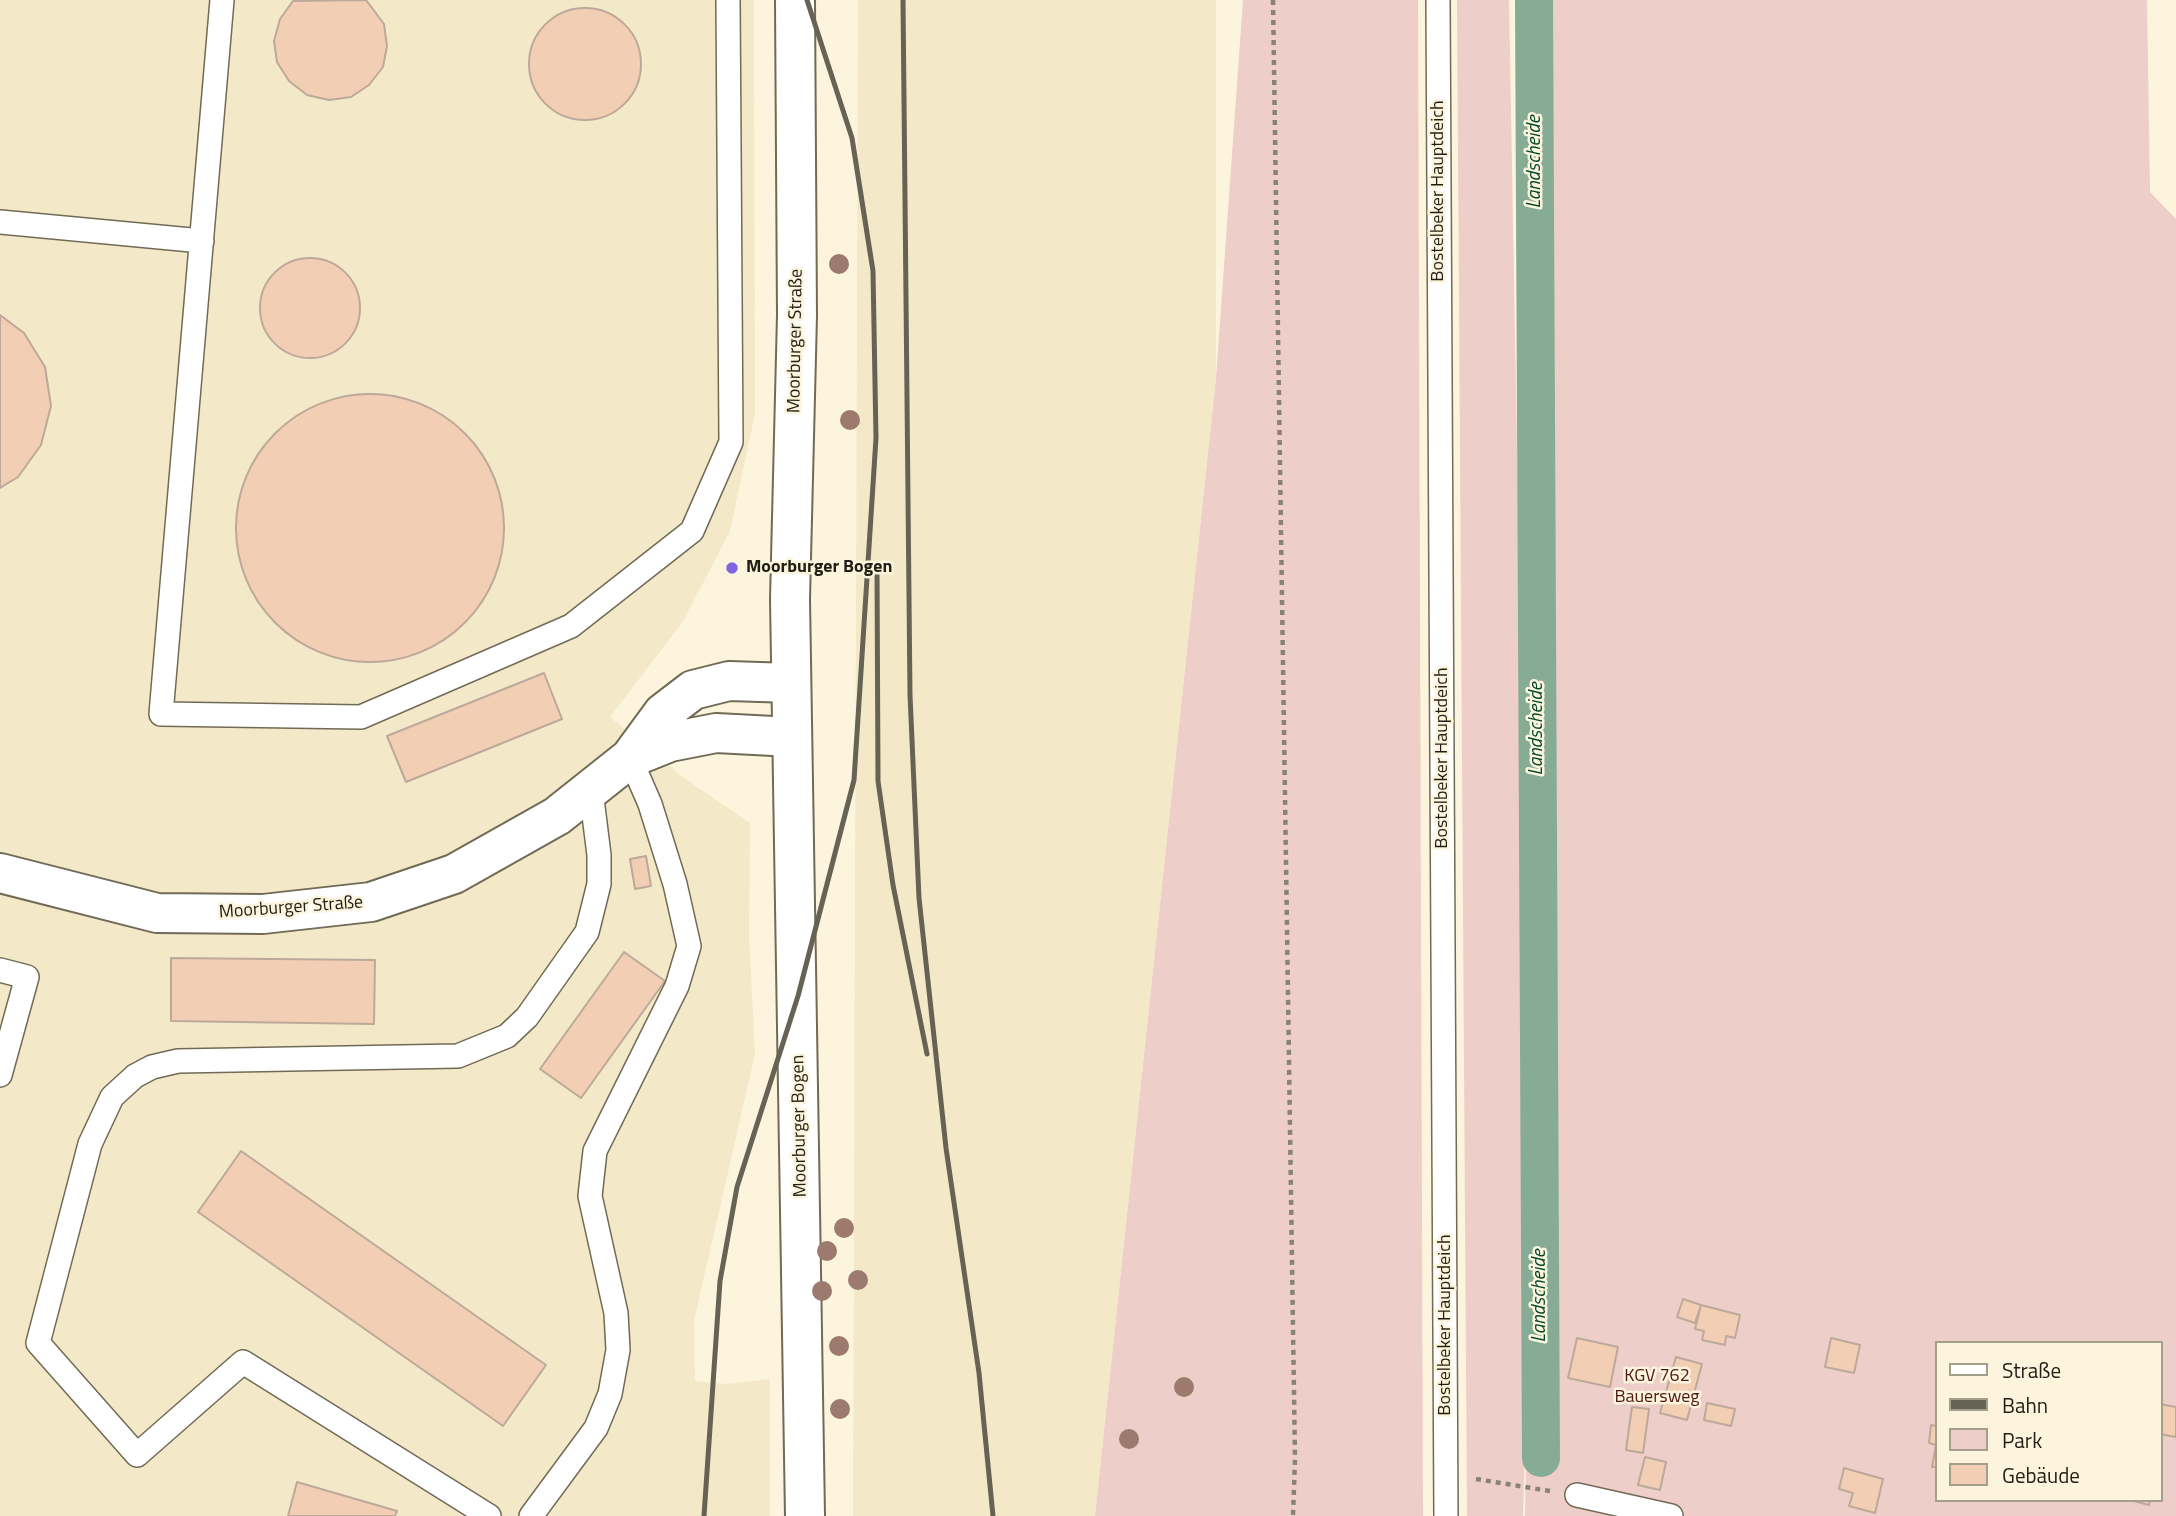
<!DOCTYPE html>
<html>
<head>
<meta charset="utf-8">
<style>
  body { margin:0 }
  #map { position:relative; width:2176px; height:1516px; overflow:hidden; background:#fcf4dc; font-family:"Titillium Web",sans-serif }
  canvas { display:block }
  .legend { position:absolute; left:1935px; top:1341px; width:228px; height:161px; box-sizing:border-box; background:#fcf4dc; border:2px solid #a49e8c; margin:0; padding:9px 12px; list-style:none; font-size:21px; color:#201e15 }
  .legend li { display:flex; align-items:center; gap:14px; height:35px }
  .legend b { width:35px; border:2px solid #a49e8c }
</style>
</head>
<body>
<div id="map">
<canvas width="2176" height="1516"></canvas>
<ul class="legend">
<li><b style="height:9px;background:#fff"></b>Straße</li>
<li><b style="height:9px;background:#666254"></b>Bahn</li>
<li><b style="height:19px;background:#eecec9"></b>Park</li>
<li><b style="height:19px;background:#f2cfb4"></b>Gebäude</li>
</ul>
</div>
<script>
const ctx = document.querySelector('canvas').getContext('2d');
ctx.lineJoin = 'round';
function paint(path, color) { ctx.fillStyle = color; ctx.fill(path, 'evenodd'); }
const shape = rows => new Path2D(rows.map(r => 'M' + r).join(''));
function trace(path, color, width, dash) { ctx.strokeStyle = color; ctx.lineWidth = width; ctx.lineCap = dash ? 'butt' : 'round'; ctx.setLineDash(dash || []); ctx.stroke(path); }
function write(font, color, halo, rows, align = 'center') {
  ctx.font = font + ' "Titillium Web",sans-serif'; ctx.lineWidth = 5; ctx.setLineDash([]); ctx.textBaseline = 'middle'; ctx.strokeStyle = halo; ctx.fillStyle = color; for (const [text, x, y, turn = 0] of rows) {
    ctx.save(); ctx.translate(x, y); ctx.rotate((+turn || 0) * Math.PI / 180); ctx.textAlign = isNaN(turn) ? turn : align; if (halo) ctx.strokeText(text, 0, 0); ctx.fillText(text, 0, 0); ctx.restore();
  }
}
paint(shape([
  [0,0,754,0,755,414,730,531,684,620,610,717,684,778,750,823,749,935,755,1054,694,1321,695,1381,726,1384,770,1379,770,1516,0,1516],
  [858,0,1216,0,1216,378,1095,1516,853,1516]
]), '#f3e9c9');
paint(shape([
  [1243,0,1418,0,1423,1516,1095,1516,1216,378],
  [1457,0,1509,0,1531,1230,1554,1234,1544,0,2147,0,2150,192,2176,219,2176,1516,1525,1516,1528,1354,1523,1516,1467,1516],
  [1936,1343,2160,1343,2160,1500,1936,1500]
]), '#eecec9');
trace(shape([
  [1534,0,1541,1458]
]), '#87ac95', 38);
const building = shape([
  [366,0,384,24,387,46,383,67,369,85,351,97,329,100,307,95,289,81,277,62,274,41,280,19,293,1,366,0],
  '529 64a56 56 0 1 1 112 0a56 56 0 1 1-112 0Z',
  '260 308a50 50 0 1 1 100 0a50 50 0 1 1-100 0Z',
  [0,315,24,333,45,367,51,406,41,445,18,477,0,488,0,315],
  '236 528a134 134 0 1 1 268 0a134 134 0 1 1-268 0Z',
  [544,673,562,719,406,782,387,736,544,673],
  [646,856,651,886,635,889,630,859,646,856],
  [624,952,665,981,581,1098,540,1069,624,952],
  [171,958,375,960,374,1024,171,1021,171,958],
  [241,1151,546,1365,503,1426,198,1212,241,1151],
  [1683,1299,1701,1305,1695,1323,1677,1317,1683,1299],
  [1701,1305,1740,1315,1735,1338,1726,1336,1725,1345,1702,1340,1704,1331,1695,1329,1701,1305],
  [1577,1338,1618,1347,1610,1387,1568,1378,1577,1338],
  [1831,1338,1860,1345,1854,1373,1825,1367,1831,1338],
  [1676,1357,1702,1364,1687,1420,1660,1413,1676,1357],
  [1707,1403,1735,1409,1731,1426,1704,1420,1707,1403],
  [2160,1404,2176,1407,2176,1437,2160,1434,2160,1404],
  [1632,1407,1649,1409,1643,1453,1626,1450,1632,1407],
  [1931,1425,1936,1426,1936,1467,1932,1467,1936,1445,1929,1443,1931,1425],
  [1645,1457,1666,1462,1660,1490,1638,1485,1645,1457],
  [1844,1468,1883,1479,1875,1513,1849,1506,1853,1493,1839,1489,1844,1468],
  [297,1482,397,1511,395,1516,288,1516,297,1482],
  [2130,1500,2150,1500,2149,1505,2130,1500]
]);
paint(building, '#f2cfb4');
trace(building, '#bda999', 2);
const lane = shape([
  [222,0,161,714,361,717,571,626,692,531,731,442,728,0],
  [1438,0,1446,1516],
  [0,222,202,241],
  [0,970,27,977,0,1075],
  [1577,1495,1671,1516],
  [489,1516,243,1362,137,1455,38,1343,90,1144,112,1097,135,1076,152,1067,178,1061,458,1056,507,1036,527,1017,587,932,599,884,599,855,591,791],
  [531,1516,596,1428,610,1394,618,1350,616,1313,590,1196,595,1151,677,986,689,946,675,884,650,804,630,758]
]);
const street = shape([
  [630,758,670,742,716,733,792,737],
  [0,873,157,913,263,914,371,902,454,874,557,816,630,758,663,713,693,690,729,681,791,683]
]);
const secondary = shape([
  [795,0,797,315,790,599,805,1516]
]);
trace(lane, '#716a55', 26);
trace(street, '#716a55', 42);
trace(secondary, '#716a55', 42);
trace(shape([
  [1273,0,1295,1459,1293,1516],
  [1476,1479,1550,1491]
]), '#888373', 4.5, [5, 5]);
trace(lane, '#fff', 23);
trace(street, '#fff', 38);
trace(secondary, '#fff', 38);
trace(shape([
  [903,0,910,695,919,898,946,1148,979,1373,993,1516],
  [877,568,878,781,893,885,927,1054],
  [704,1516,720,1281,737,1187,798,996,854,780,876,438,873,271,852,138,807,0]
]), '#666254', 5);
ctx.fillStyle = '#9c7b6e';
for (const [x, y] of [
  [839,264],
  [850,420],
  [844,1228],
  [827,1251],
  [858,1280],
  [822,1291],
  [839,1346],
  [1184,1387],
  [840,1409],
  [1129,1439]
]) { ctx.beginPath(); ctx.arc(x, y, 10, 0, 2 * Math.PI); ctx.fill(); }
for (const [x, y, r, color] of [
  [732,568,7,"#8065e0"]
]) { const dot = new Path2D(); dot.arc(x, y, r, 0, 2 * Math.PI); ctx.fillStyle = color; ctx.fill(dot); trace(dot, '#fcf4dc', 2.5); }
write('18px', '#201e15', '#fcf4dc', [
  ["Bostelbeker Hauptdeich",1439,191,-90],
  ["Moorburger Straße",796,341,-89],
  ["Bostelbeker Hauptdeich",1443,758,-90],
  ["Moorburger Straße",291,908,-4],
  ["Moorburger Bogen",800,1126,-91],
  ["Bostelbeker Hauptdeich",1446,1325,-90]
]);
write('bold 18px', '#201e15', '#fcf4dc', [
  ["Moorburger Bogen",746,568]
], 'left');
write('18px', '#4e1814', '#fcf4dc', [
  ["KGV 762",1657,1377],
  ["Bauersweg",1657,1398]
]);
write('italic 19px', '#01482a', '#fcf4dc', [
  ["Landscheide",1535,162,-90],
  ["Landscheide",1537,729,-90],
  ["Landscheide",1540,1296,-90]
]);
</script>
</body>
</html>
